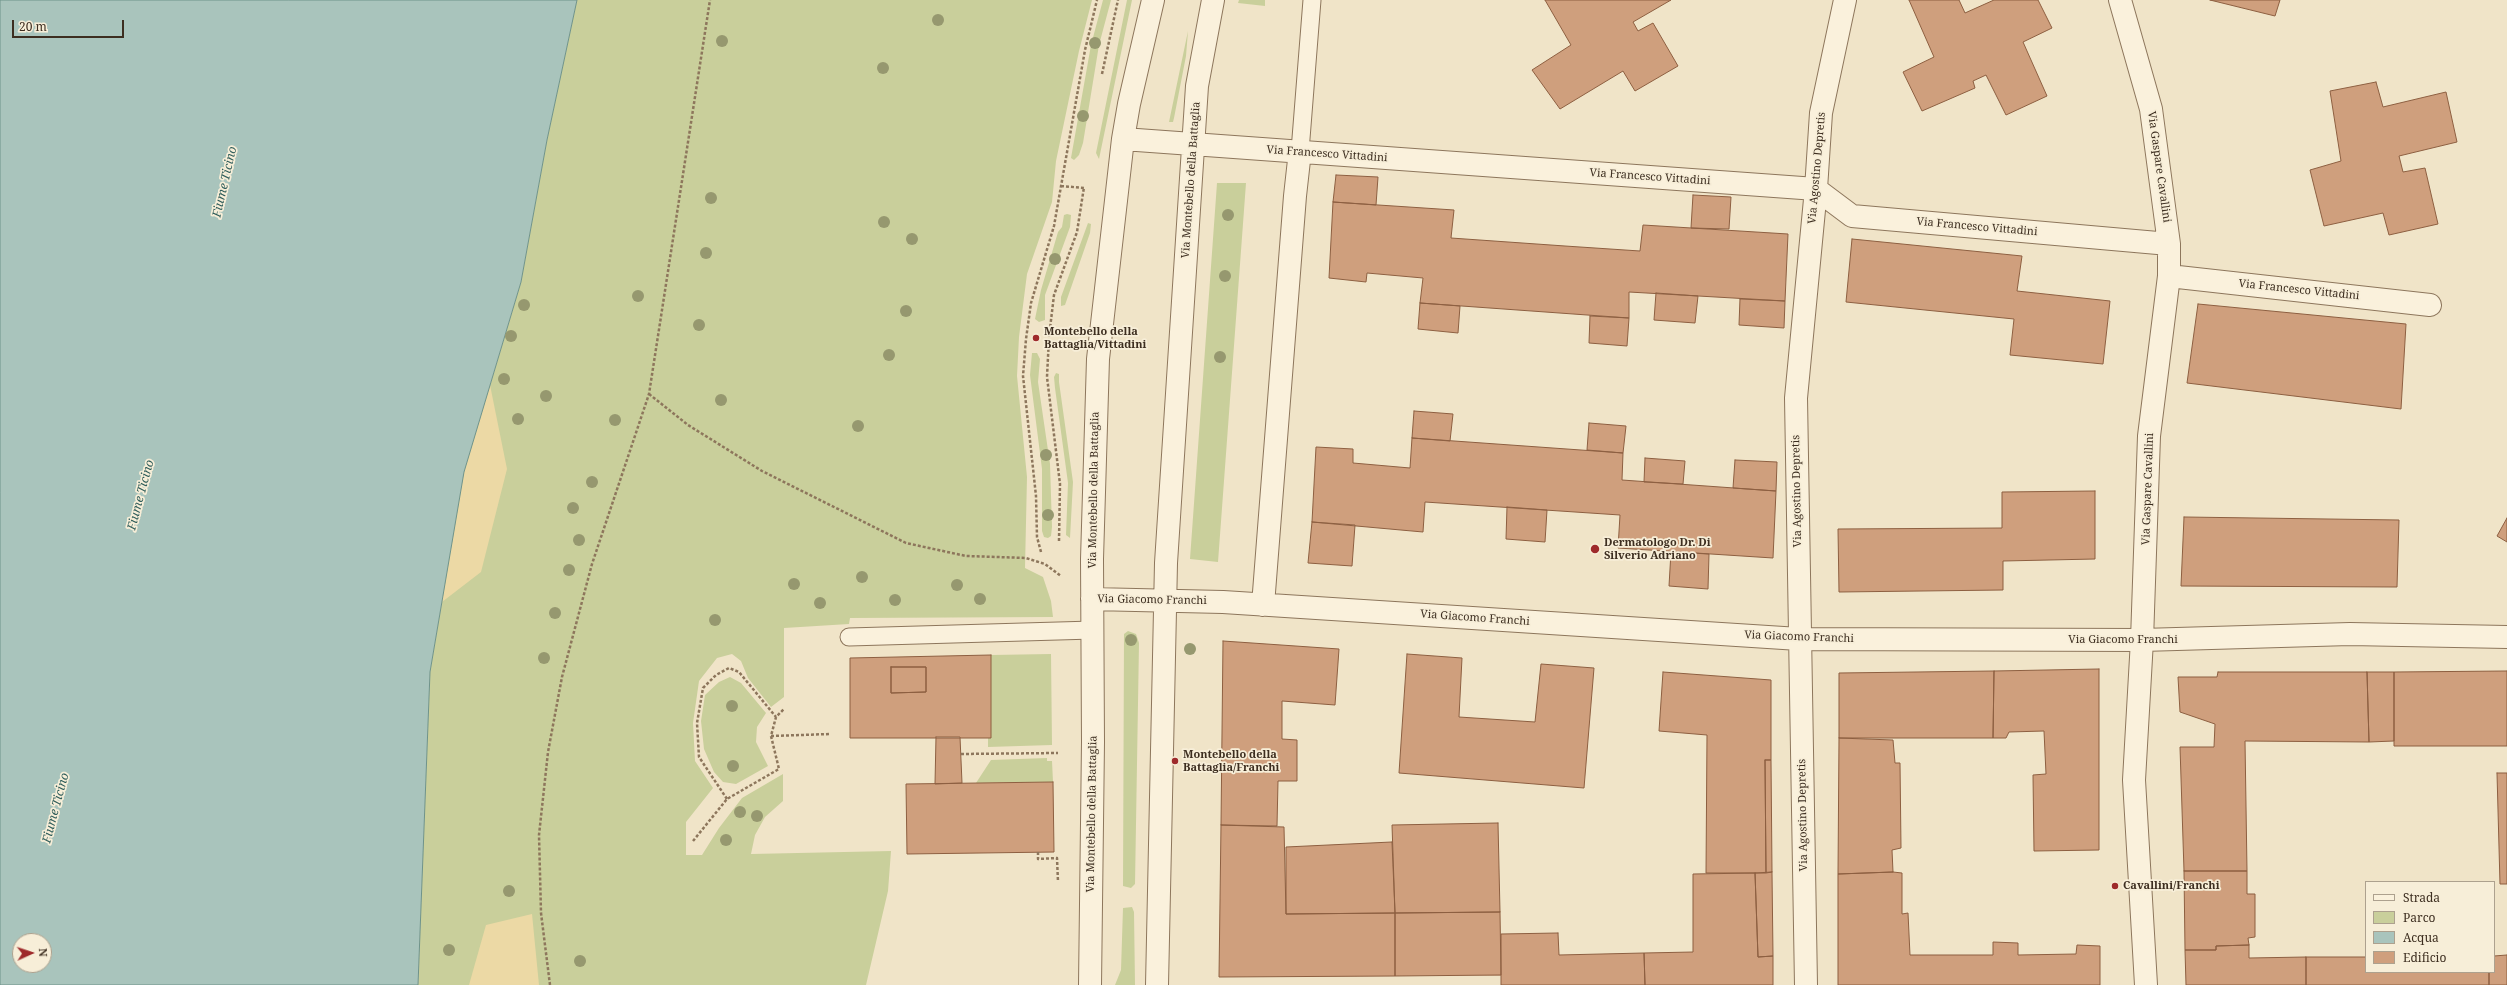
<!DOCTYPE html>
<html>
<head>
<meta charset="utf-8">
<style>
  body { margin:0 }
  #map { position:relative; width:2507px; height:985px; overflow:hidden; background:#f0e4c8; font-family:"Noto Serif",serif }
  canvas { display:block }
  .legend { position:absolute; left:2365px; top:881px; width:130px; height:92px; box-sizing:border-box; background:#f7eed8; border:1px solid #ada18e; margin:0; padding:5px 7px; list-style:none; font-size:12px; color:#3d2e20 }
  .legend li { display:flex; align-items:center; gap:8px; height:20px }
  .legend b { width:20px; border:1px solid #ada18e }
  .north { position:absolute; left:12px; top:933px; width:40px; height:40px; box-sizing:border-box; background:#f7eed8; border:1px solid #ada18e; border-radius:50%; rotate:87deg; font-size:11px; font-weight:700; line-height:16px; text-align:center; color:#3d2e20 }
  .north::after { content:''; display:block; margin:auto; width:14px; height:18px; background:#9e2a2b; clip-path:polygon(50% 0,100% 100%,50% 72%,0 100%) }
  .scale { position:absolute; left:12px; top:20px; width:112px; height:18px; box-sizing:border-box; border:2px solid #3d2e20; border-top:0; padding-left:5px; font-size:12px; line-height:14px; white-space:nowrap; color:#3d2e20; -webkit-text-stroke:3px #f7eed8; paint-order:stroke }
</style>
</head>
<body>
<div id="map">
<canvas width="2507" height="985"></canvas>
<ul class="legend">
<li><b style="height:5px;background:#faf1dc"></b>Strada</li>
<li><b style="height:11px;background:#c9cf9b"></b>Parco</li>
<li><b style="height:11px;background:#a9c4bc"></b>Acqua</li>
<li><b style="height:11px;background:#cf9f7d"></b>Edificio</li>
</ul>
<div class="north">N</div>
<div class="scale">20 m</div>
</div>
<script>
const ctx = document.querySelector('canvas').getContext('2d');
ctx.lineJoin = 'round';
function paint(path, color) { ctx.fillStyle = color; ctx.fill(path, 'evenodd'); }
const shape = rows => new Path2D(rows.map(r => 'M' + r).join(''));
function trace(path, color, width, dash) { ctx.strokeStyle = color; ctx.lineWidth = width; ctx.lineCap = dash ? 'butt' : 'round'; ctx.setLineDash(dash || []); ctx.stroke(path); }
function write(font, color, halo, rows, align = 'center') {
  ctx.font = font + ' "Noto Serif",serif'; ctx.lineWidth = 3.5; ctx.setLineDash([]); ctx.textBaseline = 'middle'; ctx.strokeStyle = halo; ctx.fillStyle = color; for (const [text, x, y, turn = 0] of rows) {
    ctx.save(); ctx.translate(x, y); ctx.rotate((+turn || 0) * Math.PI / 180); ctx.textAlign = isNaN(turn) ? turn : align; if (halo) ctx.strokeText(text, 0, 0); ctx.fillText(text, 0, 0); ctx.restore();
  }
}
paint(shape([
  [577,0,1092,0,1079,51,1056,161,1052,202,1027,274,1019,337,1017,376,1027,477,1025,568,1043,577,1051,601,1053,617,850,618,849,624,784,628,784,697,771,707,748,678,741,661,732,654,717,658,699,681,693,723,695,761,713,788,686,822,686,855,702,855,719,828,742,798,783,774,783,801,765,817,755,835,751,854,891,851,888,891,866,985,418,985,430,672,464,472,521,282,547,140],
  [1103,0,1111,0,1099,45,1083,143,1079,155,1074,160,1071,158,1091,45],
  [1127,0,1132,0,1099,159,1096,153],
  [1239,0,1265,0,1265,6,1238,3],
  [1188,31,1186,56,1174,118,1173,122,1169,122],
  [1217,183,1246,183,1218,562,1190,559],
  [1067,214,1071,215,1070,227,1045,295,1045,320,1039,322,1035,319,1041,290,1058,232,1062,227,1064,215],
  [1088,223,1091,224,1090,233,1065,305,1061,306,1061,297],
  [1032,353,1037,353,1040,359,1038,382,1050,464,1052,527,1051,536,1048,538,1044,537,1042,531,1042,469,1030,375],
  [1056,373,1059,374,1059,382,1073,482,1070,538,1066,535,1068,483,1055,388,1054,377],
  [1128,631,1136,634,1139,643,1135,884,1131,888,1123,886,1124,634],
  [1051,654,1052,745,988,747,988,737,991,737,991,655],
  [730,677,741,683,766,713,757,727,756,742,768,766,736,784,723,782,714,772,704,749,701,721,705,695,719,682],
  [1047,758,1047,761,1052,761,1053,782,976,783,991,760],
  [1132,907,1134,912,1135,985,1115,985,1121,970,1123,908]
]), '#c9cf9b');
paint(shape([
  [490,385,507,469,481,572,442,602,464,472],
  [532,914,539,985,469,985,486,925]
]), '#ecd9a5');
const water = shape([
  [0,0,577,0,547,140,521,282,464,472,430,672,418,985,0,985,0,0],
  [20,941,44,941,44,965,20,965,20,941]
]);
paint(water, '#a9c4bc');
trace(water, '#6f938a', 1);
const building = shape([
  [1545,0,1671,0,1633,22,1638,31,1653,23,1678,66,1635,91,1623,71,1560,109,1532,70,1571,45,1545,0],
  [1909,0,1959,0,1965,13,1994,0,2038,0,2052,28,2023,42,2047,96,2006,115,1986,75,1973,81,1975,88,1922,111,1903,72,1934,57,1909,0],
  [2210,0,2280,0,2275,16,2210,0],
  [2376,82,2383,107,2446,92,2457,142,2399,156,2403,172,2425,168,2438,224,2389,235,2383,213,2324,226,2310,170,2341,161,2330,91,2376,82],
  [1336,175,1378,177,1376,205,1333,202,1336,175],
  [1693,195,1731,197,1729,229,1691,228,1693,195],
  [1333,202,1454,210,1451,238,1565,246,1640,251,1643,225,1788,234,1785,301,1629,292,1629,318,1420,303,1423,278,1367,273,1366,282,1329,278,1333,202],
  [1852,239,2022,256,2017,291,2110,301,2103,364,2010,355,2014,319,1846,302,1852,239],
  [1656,293,1698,296,1695,323,1654,320,1656,293],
  [1740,299,1785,301,1784,328,1739,325,1740,299],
  [1420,303,1460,306,1458,333,1418,329,1420,303],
  [2198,304,2406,324,2401,409,2187,383,2198,304],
  [1590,316,1629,318,1627,346,1589,343,1590,316],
  [1414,411,1453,414,1450,441,1412,438,1414,411],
  [1589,423,1626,426,1623,453,1587,450,1589,423],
  [1412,438,1623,453,1622,480,1776,491,1773,558,1618,548,1620,515,1425,502,1423,532,1312,522,1316,447,1353,449,1353,463,1410,468,1412,438],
  [1645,458,1685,461,1683,484,1644,482,1645,458],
  [1735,460,1777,462,1776,491,1733,488,1735,460],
  [2095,491,2095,559,2003,561,2003,590,1839,592,1838,529,2002,528,2002,492,2095,491],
  [1507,507,1547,510,1545,542,1506,539,1507,507],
  [2184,517,2399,520,2397,587,2181,586,2184,517],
  [2507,518,2507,542,2497,536,2507,518],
  [1312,522,1355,525,1352,566,1308,563,1312,522],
  [1671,552,1709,554,1708,589,1669,586,1671,552],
  [1223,641,1339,649,1335,705,1282,701,1282,739,1297,740,1297,781,1278,781,1277,826,1221,825,1223,641],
  [1407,654,1462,658,1459,717,1535,722,1541,664,1594,668,1584,788,1399,773,1407,654],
  [991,655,991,738,850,738,850,658,991,655],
  [891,667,926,667,926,692,891,693,891,667],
  [891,667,926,667,926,692,891,693,891,667],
  [2099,669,2099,850,2034,851,2033,775,2046,774,2044,731,2009,732,2006,738,1993,738,1994,671,2099,669],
  [1994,671,1993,738,1839,738,1839,673,1994,671],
  [2507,671,2507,746,2394,746,2394,672,2507,671],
  [1663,672,1771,680,1771,760,1765,760,1766,873,1706,873,1707,735,1659,731,1663,672],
  [2218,672,2367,672,2369,742,2245,741,2247,871,2184,871,2180,747,2214,747,2215,724,2180,712,2178,677,2217,677,2218,672],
  [2367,672,2394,672,2394,741,2369,742,2367,672],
  [936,737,960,737,962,783,935,784,936,737],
  [1839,738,1893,740,1895,763,1900,763,1901,848,1892,850,1893,872,1838,874,1839,738],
  [1765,760,1771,760,1772,872,1766,873,1765,760],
  [2497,773,2507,773,2507,884,2500,884,2497,773],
  [1053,782,1054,852,907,854,906,784,1053,782],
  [1498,823,1500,912,1395,913,1392,825,1498,823],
  [1221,825,1284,827,1286,914,1395,913,1395,976,1219,977,1221,825],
  [1392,842,1395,913,1286,914,1286,847,1392,842],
  [2184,871,2247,871,2247,894,2255,894,2255,937,2248,938,2249,945,2216,946,2216,950,2185,950,2184,871],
  [1772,872,1773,956,1758,957,1755,873,1772,872],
  [1893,872,1902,873,1902,914,1908,913,1910,955,1993,955,1993,942,2018,943,2018,955,2076,954,2077,945,2100,946,2100,985,1838,985,1838,874,1893,872],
  [1755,873,1758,957,1773,956,1773,985,1645,985,1644,953,1693,952,1693,874,1755,873],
  [1500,912,1501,975,1395,976,1395,913,1500,912],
  [1558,933,1559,955,1644,953,1645,985,1501,985,1501,934,1558,933],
  [2249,945,2249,958,2306,957,2306,985,2186,985,2185,950,2216,950,2216,946,2249,945],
  [2507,955,2507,985,2489,985,2489,972,2494,972,2494,956,2507,955],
  [2306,957,2366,957,2366,972,2489,972,2489,985,2306,985,2306,957]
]);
paint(building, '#cf9f7d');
trace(building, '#8d5f41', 1);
const lane = shape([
  [1300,151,1312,0],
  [849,637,1093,630]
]);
const street = shape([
  [2120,0,2151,109,2169,244,2169,276,2149,436,2142,640,2134,780,2146,985],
  [1123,139,1816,189,1852,216,2169,244],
  [2169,276,2430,305],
  [1092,599,1223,602,1799,639,2142,640,2350,634,2507,637],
  [1263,605,1295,196,1300,151],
  [1090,985,1093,742,1092,559,1098,359,1123,139,1129,104,1153,0],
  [1157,985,1166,563,1197,86,1213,0],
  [1806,985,1796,398,1816,189,1821,113,1845,0]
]);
trace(lane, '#8d765c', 19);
trace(street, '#8d765c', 24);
trace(shape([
  [1102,74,1118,0],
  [1061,186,1084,188],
  [649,394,688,425,762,471,906,543,966,556,1026,558,1045,564,1061,576],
  [1059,541,1060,484,1047,377,1049,337,1054,295,1077,232,1084,187],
  [1041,552,1037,537,1036,496,1023,376,1026,339,1031,303,1054,226,1085,50,1097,0],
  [771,736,830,734],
  [961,754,1058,753],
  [727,799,699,757,697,723,703,688,716,675,729,668,739,672,776,717],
  [693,841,727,799,779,769,771,736,776,717,784,709],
  [1038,852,1038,859,1057,858,1058,882],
  [550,985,541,913,539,835,548,752,562,677,592,564,649,394,710,0]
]), '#8d765c', 2.5, [3, 2]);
trace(lane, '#faf1dc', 17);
trace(street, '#faf1dc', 22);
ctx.fillStyle = '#96986f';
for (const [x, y] of [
  [938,20],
  [722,41],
  [1095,43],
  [883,68],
  [1083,116],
  [711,198],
  [1228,215],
  [884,222],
  [912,239],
  [706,253],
  [1055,259],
  [1225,276],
  [638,296],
  [524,305],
  [906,311],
  [699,325],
  [511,336],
  [889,355],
  [1220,357],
  [504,379],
  [546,396],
  [721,400],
  [518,419],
  [615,420],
  [858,426],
  [1046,455],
  [592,482],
  [573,508],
  [1048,515],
  [579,540],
  [569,570],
  [862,577],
  [794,584],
  [957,585],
  [980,599],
  [895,600],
  [820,603],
  [555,613],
  [715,620],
  [1131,640],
  [1190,649],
  [544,658],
  [732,706],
  [733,766],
  [740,812],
  [757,816],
  [726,840],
  [509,891],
  [449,950],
  [580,961]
]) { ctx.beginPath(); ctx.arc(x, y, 6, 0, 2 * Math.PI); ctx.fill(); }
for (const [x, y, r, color] of [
  [1036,338,4,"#9e2a2b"],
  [1595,549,5,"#9e2a2b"],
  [1175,761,4,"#9e2a2b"],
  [2115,886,4,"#9e2a2b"]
]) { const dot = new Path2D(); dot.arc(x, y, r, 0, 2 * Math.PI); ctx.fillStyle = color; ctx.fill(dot); trace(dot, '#f7eed8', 1.5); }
write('11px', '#3d2e20', '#f7eed8', [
  ["Via Francesco Vittadini",1327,154,4],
  ["Via Gaspare Cavallini",2159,167,82],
  ["Via Agostino Depretis",1817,168,-85],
  ["Via Francesco Vittadini",1650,177,4],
  ["Via Montebello della Battaglia",1191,180,-86],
  ["Via Francesco Vittadini",1977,227,5],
  ["Via Francesco Vittadini",2299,290,6],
  ["Via Gaspare Cavallini",2148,489,-88],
  ["Via Montebello della Battaglia",1094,490,-89],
  ["Via Agostino Depretis",1797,491,-91],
  ["Via Giacomo Franchi",1152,600,1],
  ["Via Giacomo Franchi",1475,618,4],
  ["Via Giacomo Franchi",1799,637,2],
  ["Via Giacomo Franchi",2123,640],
  ["Via Montebello della Battaglia",1092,814,-89],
  ["Via Agostino Depretis",1803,815,-91]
]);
write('bold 11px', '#3d2e20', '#f7eed8', [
  ["Montebello della",1044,332],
  ["Battaglia/Vittadini",1044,345],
  ["Dermatologo Dr. Di",1604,543],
  ["Silverio Adriano",1604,556],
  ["Montebello della",1183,755],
  ["Battaglia/Franchi",1183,768],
  ["Cavallini/Franchi",2123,886]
], 'left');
write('italic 12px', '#2f5d5a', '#f7eed8', [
  ["Fiume Ticino",225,182,-77],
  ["Fiume Ticino",141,495,-75],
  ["Fiume Ticino",56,808,-75]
]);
</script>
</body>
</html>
